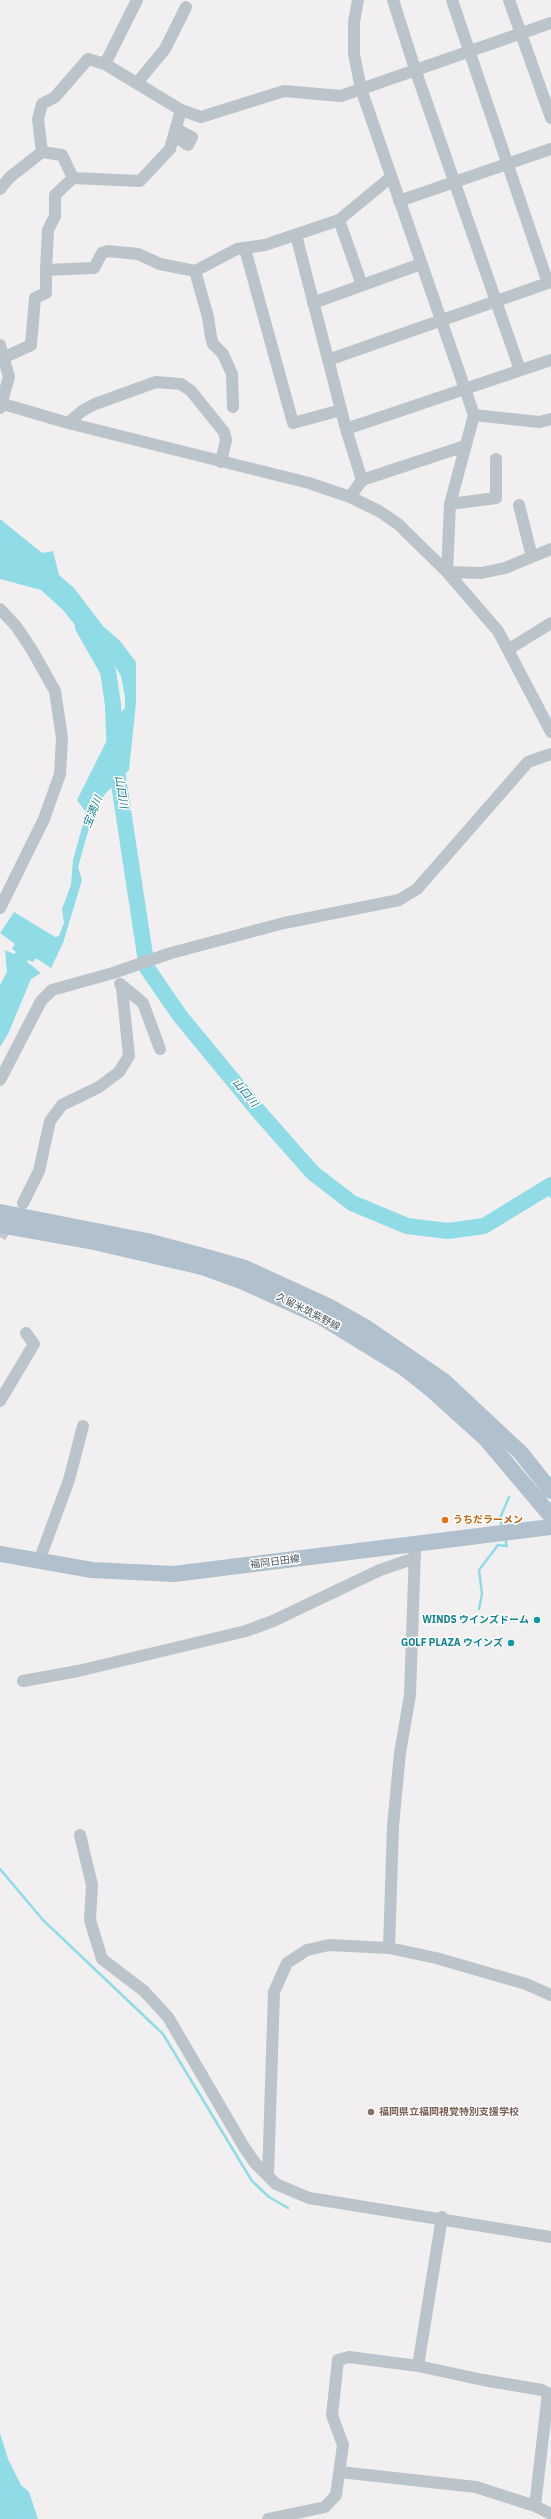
<!DOCTYPE html>
<html>
<head>
<meta charset="utf-8">
<style>
  body { margin:0 }
  canvas { display:block; background:#f1efef }
</style>
</head>
<body>
<canvas width="551" height="2519"></canvas>
<script>
const ctx = document.querySelector('canvas').getContext('2d');
ctx.lineJoin = 'round';
function paint(path, color) { ctx.fillStyle = color; ctx.fill(path, 'evenodd'); }
const shape = rows => new Path2D(rows.map(r => 'M' + r).join(''));
function trace(path, color, width, dash) { ctx.strokeStyle = color; ctx.lineWidth = width; ctx.lineCap = dash ? 'butt' : 'round'; ctx.setLineDash(dash || []); ctx.stroke(path); }
function write(font, color, halo, rows, align = 'center') {
  ctx.font = font + ' "IBM Plex Sans","Noto Sans JP",sans-serif'; ctx.lineWidth = 3; ctx.setLineDash([]); ctx.textBaseline = 'middle'; ctx.strokeStyle = halo; ctx.fillStyle = color; for (const [text, x, y, turn = 0] of rows) {
    ctx.save(); ctx.translate(x, y); ctx.rotate((+turn || 0) * Math.PI / 180); ctx.textAlign = isNaN(turn) ? turn : align; if (halo) ctx.strokeText(text, 0, 0); ctx.fillText(text, 0, 0); ctx.restore();
  }
}
paint(shape([
  [0,519,42,553,53,551,59,575,74,588,103,626,120,641,136,662,136,703,129,770,104,795,89,828,78,867,82,880,63,943,51,968,36,958,33,962,28,960,27,962,41,973,31,979,8,1034,0,1047,0,985,7,972,5,950,14,954,16,952,12,949,15,944,0,933,14,912,55,937,59,936,64,923,62,909,71,885,73,860,85,817,85,811,77,800,107,740,108,725,125,708,125,697,121,676,115,666,83,635,63,610,41,590,0,579],
  [0,2433,8,2459,21,2485,29,2492,38,2519,0,2519]
]), '#8fdce7');
trace(shape([
  [545,1189,551,1197],
  [502,1527,500,1518,509,1497],
  [479,1609,482,1594,479,1570,498,1545,507,1546,505,1538],
  [0,1869,43,1920,163,2034,252,2181,269,2197,288,2208]
]), '#8fdce7', 2.5);
trace(shape([
  [83,627,108,671,113,705,115,758,147,968,180,1016,260,1113,313,1173,352,1203,407,1226,448,1231,484,1226,551,1185]
]), '#8fdce7', 16);
trace(shape([
  [0,1237,11,1220]
]), '#c7c8ca', 12, [12, 6]);
trace(shape([
  [358,0,354,22,354,54,361,89,474,415,450,504,447,572,481,573,505,568,551,549],
  [393,0,415,69,520,370],
  [452,0,548,283],
  [509,0,551,118],
  [105,64,137,0],
  [137,83,165,49,186,7],
  [181,110,170,149,140,181,73,178,55,195,55,216,48,230,46,270,94,268,102,253,108,251,138,254,160,264,195,271,237,249,265,245,339,220,391,177],
  [174,135,188,145,192,137,176,129],
  [42,152,38,119,42,104,55,97,88,59,105,64,181,110,201,117,284,91,341,96,551,23],
  [0,189,10,177,42,152,62,155,73,178],
  [399,201,551,149],
  [339,220,362,285],
  [296,235,346,429,362,480,350,497],
  [245,249,293,423,341,410],
  [195,271,208,317,211,337,213,344,223,354,232,374,233,407],
  [313,303,421,264],
  [0,345,9,377,0,408],
  [3,358,31,345,35,298,46,293,46,270],
  [328,360,551,282],
  [0,403,68,423,309,483,350,497,379,511,398,524,447,572,498,631,551,732],
  [474,415,539,422,551,419],
  [68,423,82,411,95,404,156,382,181,384,191,391,224,432,226,440,221,462],
  [346,429,551,360],
  [362,480,465,446],
  [450,504,496,498,496,459],
  [519,505,532,557],
  [0,609,16,626,32,650,55,691,62,738,60,774,44,819,0,908],
  [509,649,551,623],
  [120,984,143,1003,160,1049],
  [0,1080,41,1001,52,990,113,973,171,953,284,923,399,900,417,889,528,762,551,754],
  [23,1203,39,1171,50,1121,62,1105,99,1087,119,1072,129,1056,122,988],
  [0,1401,34,1344,26,1333],
  [39,1561,69,1480,83,1426],
  [23,1681,78,1671,246,1631,273,1621,380,1570,415,1558],
  [80,1835,92,1885,90,1920,102,1959,144,1991,168,2017,244,2147,255,2163,276,2184,309,2198,551,2237],
  [389,1948,393,1826,400,1753,410,1695,415,1550],
  [268,2176,274,1992,287,1963,307,1950,329,1945,389,1948,436,1958,526,1984,551,1995],
  [418,2366,442,2217],
  [340,2472,476,2487,535,2506,551,2514],
  [268,2519,325,2507,336,2495,343,2445,332,2415,338,2360,349,2357,418,2366,483,2380,542,2390,548,2393,535,2506]
]), '#bbc4cb', 12);
trace(shape([
  [0,1212,147,1241,203,1256,245,1268,328,1306,367,1328,444,1381,521,1453,551,1491],
  [0,1225,94,1242,202,1267,241,1281,321,1317,404,1368,433,1391,486,1439,551,1516],
  [0,1554,92,1570,174,1574,551,1527]
]), '#b0c0cc', 16);
for (const [x, y, r, color] of [
  [445,1520,4,"#e8710a"],
  [537,1620,4,"#0f9aa8"],
  [511,1643,4,"#0f9aa8"],
  [371,2112,4,"#8d6e63"]
]) { const dot = new Path2D(); dot.arc(x, y, r, 0, 2 * Math.PI); ctx.fillStyle = color; ctx.fill(dot); trace(dot, '#fff', 1.5); }
write('10px', '#48545b', '#fff', [
  ["久留米筑紫野線",308,1312,27],
  ["福岡日田線",275,1562,-7]
]);
write('bold 10px', '#c56008', '#fff', [
  ["うちだラーメン",453,1520]
], 'left');
write('bold 10px', '#0d838f', '#fff', [
  ["WINDS ウインズドーム",529,1620],
  ["GOLF PLAZA ウインズ",503,1643]
], 'right');
write('bold 10px', '#785e54', '#fff', [
  ["福岡県立福岡視覚特別支援学校",379,2112]
], 'left');
write('italic 11px', '#147e8b', '#fff', [
  ["山口川",121,792,81],
  ["宝満川",93,812,-68],
  ["山口川",245,1093,50]
]);
</script>
</body>
</html>
